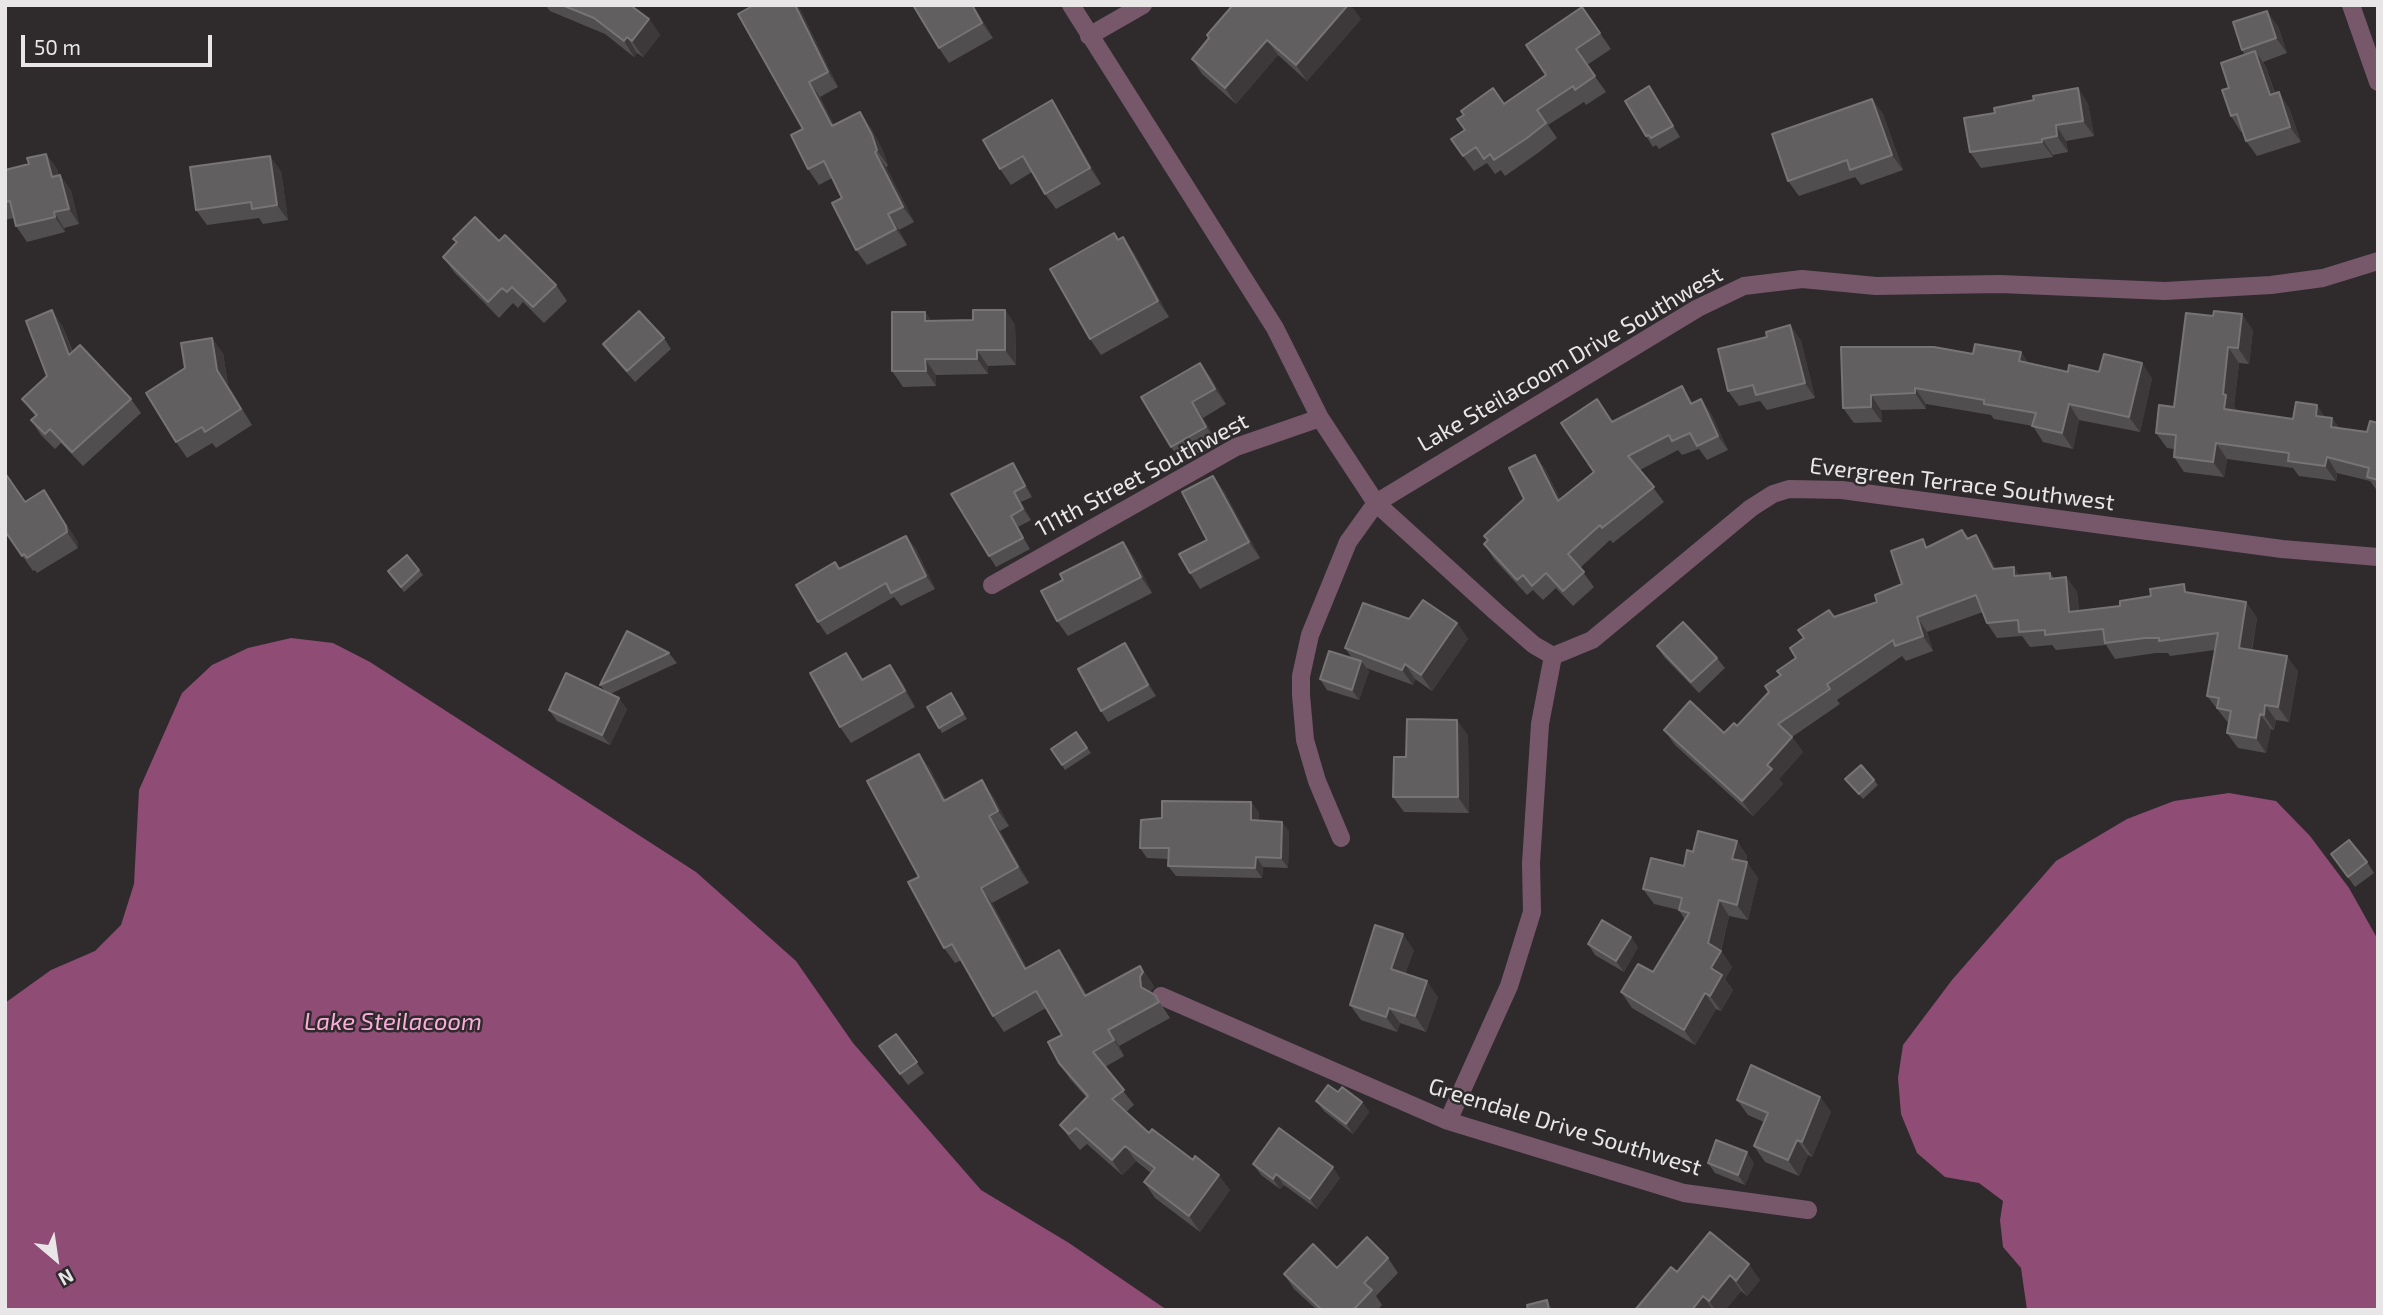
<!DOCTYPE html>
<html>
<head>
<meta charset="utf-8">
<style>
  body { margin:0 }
  #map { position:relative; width:2383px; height:1315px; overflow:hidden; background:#2f2b2d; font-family:"Exo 2",sans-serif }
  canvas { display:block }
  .frame { position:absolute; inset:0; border:7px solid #e8e6e7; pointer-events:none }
  .north { position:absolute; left:21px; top:1224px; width:70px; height:70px; -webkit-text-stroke:5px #2f2b2d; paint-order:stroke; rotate:151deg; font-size:19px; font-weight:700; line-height:28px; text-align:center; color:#e8e6e7 }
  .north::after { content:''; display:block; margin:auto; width:24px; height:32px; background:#e8e6e7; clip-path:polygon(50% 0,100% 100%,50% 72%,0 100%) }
  .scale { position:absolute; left:21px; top:35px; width:191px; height:32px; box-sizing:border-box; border:4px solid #e8e6e7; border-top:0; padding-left:9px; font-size:21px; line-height:24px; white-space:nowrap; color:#e8e6e7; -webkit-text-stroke:5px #2f2b2d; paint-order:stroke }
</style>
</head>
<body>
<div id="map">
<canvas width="2383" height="1315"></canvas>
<div class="frame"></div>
<div class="north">N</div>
<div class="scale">50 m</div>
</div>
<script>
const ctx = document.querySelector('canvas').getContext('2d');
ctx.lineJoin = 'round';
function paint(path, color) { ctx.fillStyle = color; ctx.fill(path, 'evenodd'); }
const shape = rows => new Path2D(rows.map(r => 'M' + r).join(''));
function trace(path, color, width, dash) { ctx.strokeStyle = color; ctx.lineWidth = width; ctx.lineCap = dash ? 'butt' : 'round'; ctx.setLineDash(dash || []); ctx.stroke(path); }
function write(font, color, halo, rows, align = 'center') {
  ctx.font = font + ' "Exo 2",sans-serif'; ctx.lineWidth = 5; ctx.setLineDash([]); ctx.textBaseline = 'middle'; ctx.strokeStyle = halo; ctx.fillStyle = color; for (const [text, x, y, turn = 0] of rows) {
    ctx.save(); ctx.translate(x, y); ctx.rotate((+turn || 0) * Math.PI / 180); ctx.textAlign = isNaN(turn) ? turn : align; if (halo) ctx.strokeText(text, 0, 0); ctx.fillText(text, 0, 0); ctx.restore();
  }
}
paint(shape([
  [291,638,333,643,370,662,696,872,796,961,853,1043,981,1190,1069,1243,1167,1310,5,1310,5,1003,51,970,95,951,121,925,134,884,139,790,182,693,212,665,248,648],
  [2229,793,2276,801,2310,836,2349,888,2377,938,2378,1310,2027,1310,2021,1268,2003,1247,2000,1220,2003,1201,1979,1183,1945,1177,1917,1153,1901,1114,1898,1078,1903,1045,1952,980,2056,861,2127,819,2174,801]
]), '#8f4c75');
trace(shape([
  [1071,5,1275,328,1320,418,1376,503,1496,612,1534,645,1553,656],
  [2351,5,2378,82],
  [1089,36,1143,5],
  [992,585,1236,447,1320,418],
  [1553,656,1592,640,1751,508,1773,494,1789,489,1842,490,2282,549,2378,557],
  [1341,838,1317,781,1305,740,1301,695,1301,676,1310,635,1348,542,1376,503,1698,308,1744,286,1802,279,1876,286,2000,284,2165,291,2271,285,2323,278,2378,261],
  [1161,996,1448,1121,1684,1193,1808,1210],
  [1448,1121,1509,986,1532,912,1531,863,1540,724,1553,656]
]), '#77586a', 18);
paint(shape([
  [545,5,630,5,649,19,660,35,643,57,637,53,634,57,605,34,550,11],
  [754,5,797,5,801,11,838,87,820,97,834,125,871,128,883,151,888,166,886,167,914,222,899,230,907,245,867,265,856,250,842,198,832,178,819,185,808,169,803,129],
  [973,5,993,38,949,63,939,48],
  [1582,7,1611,49,1587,65,1606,92,1586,105,1584,102,1548,125,1557,138,1538,153,1505,176,1501,170,1495,174,1487,163,1474,171,1463,156,1465,130,1464,115,1504,104,1546,75],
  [1361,19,1307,81,1278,55,1236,104,1202,74,1192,59,1209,38,1207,35],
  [2278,26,2287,53,2263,62,2266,67,2275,93,2289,108,2301,142,2257,156,2246,141,2243,131,2241,132,2231,116,2245,55,2242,50],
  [2078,88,2088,104,2094,136,2066,141,2068,152,2053,155,2053,157,1981,168,1970,152,1995,113],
  [1656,97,1680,137,1659,149,1656,145,1653,147,1646,136],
  [1872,99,1883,114,1903,170,1861,185,1855,177,1799,196,1788,181],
  [1062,116,1101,184,1056,209,1045,194,1032,172,1011,185,1000,169],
  [46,154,57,169,59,176,60,175,71,191,79,224,64,228,65,232,27,242,16,226,14,218,5,220,5,170,29,164],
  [281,171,288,220,263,224,259,218,207,225,196,210],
  [1114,233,1119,240,1134,253,1169,317,1101,355,1090,339],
  [453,239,499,241,556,285,567,301,544,323,523,302,518,308,513,303,499,318,454,272,443,257,456,243],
  [1005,310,1015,325,1016,365,988,366,988,374,936,375,936,386,903,387,892,371,925,312,931,321,973,320],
  [2186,313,2253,330,2249,364,2239,363,2234,406,2237,411,2293,419,2326,417,2332,418,2339,428,2367,432,2378,423,2378,492,2370,481,2337,473,2336,481,2299,476,2293,468,2227,459,2224,477,2184,472,2174,457,2174,449,2167,448,2156,433,2174,407],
  [62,325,73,352,131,399,141,413,83,466,61,443,55,449,41,435,31,420,35,416,22,399,47,376],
  [1790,325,1801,341,1815,398,1767,410,1760,401,1739,406,1728,391,1767,337],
  [664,338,671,349,635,382,610,354,603,344],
  [1841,347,1973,354,2021,352,2028,363,2068,372,2099,372,2152,378,2140,432,2079,420,2073,449,2043,442,2033,426,1994,419,1991,415,1926,404,1926,409,1881,410,1882,422,1854,423,1843,408],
  [223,353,228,385,252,425,216,448,212,443,187,458,176,442],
  [1200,363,1211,378,1226,404,1203,418,1217,442,1182,463,1171,447],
  [1701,399,1711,414,1728,450,1707,460,1699,449,1682,455,1678,450,1640,470,1664,502,1613,543,1610,540,1580,568,1594,587,1573,606,1556,588,1543,600,1533,590,1527,595,1494,559,1484,544,1488,540,1484,536,1524,499,1535,455,1545,469,1560,499,1594,472,1612,422,1693,403],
  [1020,474,1032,497,1021,502,1031,520,1018,527,1030,549,996,567,989,556],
  [44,490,77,541,78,548,37,573,35,570,33,571,5,531,25,502],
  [1224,491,1260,558,1200,589,1190,573,1207,540],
  [1962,530,1969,538,1986,550,1996,569,2020,576,2050,573,2054,578,2066,577,2077,592,2079,611,2120,606,2190,593,2246,602,2257,618,2252,650,2298,671,2289,722,2276,720,2274,730,2271,729,2266,753,2238,748,2227,733,2229,724,2207,696,2215,650,2170,656,2168,653,2156,653,2115,659,2106,645,2056,650,2052,645,2030,647,2022,636,1997,638,1987,623,1983,612,1927,632,1933,651,1906,661,1902,656,1837,700,1840,704,1792,737,1803,752,1779,779,1783,784,1753,816,1675,745,1664,730,1724,733,1737,726,1769,692,1781,675,1834,617,1877,602,1902,584,1928,546],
  [906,536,916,549,935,589,901,606,894,597,827,635,818,622,840,569],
  [1123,542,1134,557,1152,593,1068,636,1057,621,1063,580],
  [419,570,423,575,404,592,388,571],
  [1409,619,1457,623,1468,639,1432,691,1415,679,1413,685,1366,668,1369,671,1359,700,1327,690,1320,679,1352,658,1345,648],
  [1125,643,1132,653,1156,696,1108,722,1101,711],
  [1657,646,1717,658,1725,668,1699,693,1664,657],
  [669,653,677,663,610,694,627,709,610,745,557,721,549,710,605,691,600,685],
  [846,653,863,679,901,680,915,707,851,743,840,727],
  [951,693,967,719,942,733,939,728],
  [1076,732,1091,753,1065,770,1051,749],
  [1468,735,1469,813,1404,812,1393,797,1406,757],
  [919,754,930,769,946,800,993,796,1009,826,1000,831,1029,883,992,903,1027,968,1059,950,1070,966,1087,995,1140,966,1151,982,1154,987,1150,992,1155,995,1170,1018,1119,1046,1124,1056,1105,1067,1134,1105,1126,1112,1149,1133,1230,1190,1200,1232,1155,1198,1144,1182,1151,1173,1136,1161,1122,1175,1087,1144,1080,1150,1071,1140,1060,1125,1086,1097,1070,1079,1059,1063,1062,1035,1046,1008,1004,1032,993,1016,962,960,955,963,944,948,919,877],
  [1845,779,1874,780,1878,785,1863,799],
  [1251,802,1259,813,1258,821,1282,822,1289,832,1288,868,1263,867,1262,878,1176,876,1168,866,1168,859,1147,858,1140,848,1162,818],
  [1737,841,1747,856,1746,862,1758,878,1748,920,1729,916,1721,951,1732,967,1725,979,1733,990,1721,1011,1716,1009,1695,1045,1632,1008,1621,992,1653,972,1685,920,1679,910,1654,904,1643,889,1684,866,1693,852],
  [2331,854,2367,862,2374,873,2355,887],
  [1588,944,1638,947,1624,972,1595,955],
  [1414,950,1405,974,1438,997,1426,1032,1400,1023,1397,1032,1361,1020,1350,1005],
  [896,1034,924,1073,908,1085,879,1046],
  [1338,1092,1362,1102,1369,1112,1353,1134,1324,1111,1316,1101],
  [1820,1097,1831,1112,1812,1157,1808,1155,1799,1176,1765,1162,1754,1146,1764,1122,1748,1115,1737,1100],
  [1708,1163,1754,1163,1745,1185,1715,1173],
  [1253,1164,1340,1178,1317,1209,1284,1185,1280,1189,1261,1175],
  [1710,1232,1760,1280,1747,1296,1741,1291,1725,1310,1635,1310,1677,1272],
  [1388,1258,1398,1273,1376,1296,1382,1305,1377,1310,1317,1310,1294,1289,1284,1274,1337,1268]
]), '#514e50');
paint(shape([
  [795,5,797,5,801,11,838,87,828,72],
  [972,5,973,5,993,38,982,23],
  [1348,5,1351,5,1361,19,1307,81,1296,65],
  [2267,11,2278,26,2287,53,2276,38],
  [649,19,660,35,643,57,632,41],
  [627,37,637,53,634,57,624,41],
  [1267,40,1278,55,1236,104,1225,88],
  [2255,51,2266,67,2280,110,2270,95],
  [809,82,820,97,843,142,832,126],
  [2078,88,2088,104,2094,136,2083,121],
  [2279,92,2289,108,2301,142,2290,127],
  [1872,99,1883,114,1903,170,1892,155],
  [1052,100,1062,116,1101,184,1090,168],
  [860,112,871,128,883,151,888,166,877,150],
  [2056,125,2066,141,2068,152,2057,136],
  [2042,139,2053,155,2053,157,2042,142],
  [875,152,886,167,914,222,903,207],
  [46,154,57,169,63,193,52,177],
  [270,156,281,171,288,220,277,205],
  [60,175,71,191,79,224,69,209],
  [54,212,64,228,65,232,55,217],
  [888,214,899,230,907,245,896,229],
  [1123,237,1134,253,1169,317,1158,301],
  [52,310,62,325,79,370,69,355],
  [1005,310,1015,325,1016,365,1005,350],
  [925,312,936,327,925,321],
  [2242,314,2253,330,2249,364,2238,348],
  [1790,325,1801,341,1815,398,1805,383],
  [212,338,223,353,228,385,252,425,217,370],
  [2228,347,2239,363,2234,406,2237,410,2235,425,2224,409,2223,394],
  [977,350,988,366,988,374,977,359],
  [2021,352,2031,368,2019,361],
  [925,359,936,375,936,386,926,371],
  [1200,363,1211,378,1226,404,1215,389],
  [2142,363,2152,378,2140,432,2129,417],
  [1682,386,1692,401,1701,419,1691,404],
  [1915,388,1926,404,1926,409,1915,393],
  [1871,395,1881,410,1882,422,1871,407],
  [1701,399,1711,414,1728,450,1718,436],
  [1192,402,1203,418,1217,442,1206,427],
  [2069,404,2079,420,2073,449,2062,433],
  [2317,405,2328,421,2316,416],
  [2332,418,2343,433,2331,427],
  [2216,443,2227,459,2224,477,2213,462],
  [1535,455,1545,469,1569,516,1558,501],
  [2327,457,2337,473,2336,481,2325,466],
  [1013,463,1020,474,1032,497,1025,486],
  [1213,476,1224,491,1260,558,1249,542],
  [44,490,77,541,78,548,67,532],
  [1014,492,1021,502,1031,520,1023,509],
  [1011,516,1018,527,1030,549,1023,538],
  [1976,535,1986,550,2003,584,1993,569],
  [906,536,916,549,935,589,926,576],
  [1123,542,1134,557,1152,593,1141,577],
  [2014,567,2024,582,2014,576],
  [2066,577,2077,592,2080,627,2069,612],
  [2246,602,2257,618,2249,663,2239,648],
  [1917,617,1927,632,1933,651,1923,636],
  [1457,623,1468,639,1432,691,1421,675],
  [1125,643,1132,653,1156,696,1148,685],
  [846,653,857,668,872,696,862,680],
  [2287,656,2298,671,2289,722,2278,707],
  [1361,661,1369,671,1359,700,1352,690],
  [1405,664,1415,679,1413,685,1402,670],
  [890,665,901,680,915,707,905,691],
  [619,698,627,709,610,745,602,735],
  [2265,705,2276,720,2274,730,2264,715],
  [2260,714,2271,729,2266,753,2256,738],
  [1457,720,1468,735,1469,813,1458,797],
  [1792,737,1803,752,1779,779,1783,784,1753,816,1742,801,1767,765],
  [919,754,930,769,955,816,944,801],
  [982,780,993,796,1009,826,998,811],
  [1251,802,1259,813,1258,831,1251,820],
  [989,816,1000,831,1029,883,1018,867],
  [1282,822,1289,832,1288,868,1281,858],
  [1737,841,1747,856,1743,874,1732,859],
  [1256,857,1263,867,1262,878,1255,868],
  [1747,862,1758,878,1748,920,1737,905],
  [981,888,992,903,1036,985,1025,969],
  [1719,900,1729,916,1720,953,1721,951,1732,967,1725,979,1733,990,1721,1011,1710,996,1711,968,1708,943],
  [1403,934,1414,950,1401,984,1391,969],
  [1631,937,1638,947,1624,972,1616,961],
  [1059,950,1070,966,1096,1011,1085,996],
  [1140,966,1154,987,1150,992,1141,987],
  [1427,981,1438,997,1426,1032,1415,1016],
  [1705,993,1716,1009,1695,1045,1684,1030],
  [1389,1008,1400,1023,1397,1032,1386,1017],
  [1108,1030,1119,1046,1124,1056,1114,1040],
  [1820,1097,1831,1112,1812,1157,1802,1142],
  [1362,1102,1369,1112,1353,1134,1346,1124],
  [1797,1140,1808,1155,1799,1176,1788,1160],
  [1125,1146,1136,1161,1122,1175,1112,1160],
  [1747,1152,1754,1163,1745,1185,1738,1175],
  [1333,1167,1340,1178,1317,1209,1310,1199],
  [1276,1174,1284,1185,1280,1189,1273,1179],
  [1219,1175,1230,1190,1200,1232,1189,1216],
  [1749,1264,1760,1280,1747,1296,1736,1281],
  [1730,1275,1741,1291,1725,1310,1715,1310,1709,1301],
  [1703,1296,1713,1310,1692,1310],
  [1547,1300,1553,1310,1549,1310]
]), '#3d393b');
const building = shape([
  [562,5,630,5,649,19,632,41,627,37,624,41,594,18,562,5],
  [754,5,795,5,828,72,809,82,832,126,860,112,872,135,877,150,875,152,903,207,888,214,896,229,856,250,832,203,842,198,824,161,808,169,791,135,803,129,738,14,754,5],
  [913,5,972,5,982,23,939,48,913,5],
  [1233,5,1348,5,1296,65,1267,40,1225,88,1192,59,1209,38,1207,35,1233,5],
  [1582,7,1600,33,1576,49,1595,76,1575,90,1573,86,1537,110,1546,123,1527,138,1494,160,1490,154,1484,159,1476,147,1463,156,1451,139,1465,130,1457,119,1464,115,1461,111,1493,88,1504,104,1546,75,1526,45,1582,7],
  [2267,11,2276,38,2242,50,2233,22,2267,11],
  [2255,51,2270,95,2279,92,2290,127,2246,141,2237,114,2231,116,2222,90,2229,88,2221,63,2255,51],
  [1649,86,1673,126,1651,138,1649,135,1646,136,1625,101,1649,86],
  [2078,88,2083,121,2056,125,2057,136,2042,139,2042,142,1970,152,1964,118,1995,113,1994,108,2034,100,2033,96,2078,88],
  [1872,99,1892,155,1850,170,1847,160,1788,181,1772,134,1872,99],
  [1052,100,1090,168,1045,194,1023,156,1000,169,983,140,1052,100],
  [46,154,52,177,60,175,69,209,54,212,55,217,16,226,10,201,5,202,5,170,29,164,27,158,46,154],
  [270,156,277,205,252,209,251,202,196,210,190,167,270,156],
  [475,217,499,241,505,235,556,285,533,307,512,287,507,292,502,288,488,302,443,257,457,242,453,239,475,217],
  [1114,233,1118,240,1123,237,1158,301,1090,339,1050,269,1114,233],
  [52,310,69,355,80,345,131,399,72,452,50,429,45,434,31,420,37,415,22,399,47,376,26,321,52,310],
  [973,310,1005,310,1005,350,977,350,977,359,925,359,926,371,892,371,892,312,925,312,925,321,973,320,973,310],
  [639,311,664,338,627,371,603,344,639,311],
  [2214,311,2242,314,2238,348,2228,347,2223,394,2226,395,2224,409,2293,419,2296,402,2317,405,2316,416,2332,418,2331,427,2367,432,2370,421,2378,423,2378,480,2367,477,2369,468,2327,457,2325,466,2288,461,2289,453,2216,443,2213,462,2174,457,2176,435,2156,433,2159,405,2174,407,2186,313,2213,316,2214,311],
  [1790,325,1805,383,1756,395,1753,385,1728,391,1718,349,1767,337,1766,332,1790,325],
  [212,338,217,370,241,409,205,432,202,427,176,442,146,393,185,368,181,343,212,338],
  [1975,344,2021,352,2019,361,2068,372,2069,365,2099,372,2104,354,2142,363,2129,417,2069,404,2062,433,2032,426,2036,413,1984,404,1984,400,1915,388,1915,393,1871,395,1871,407,1843,408,1841,347,1934,347,1973,354,1975,344],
  [1200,363,1215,389,1192,402,1206,427,1171,447,1141,397,1200,363],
  [1682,386,1691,404,1701,399,1718,436,1697,446,1690,433,1672,441,1669,435,1628,456,1654,487,1602,528,1600,525,1568,554,1584,572,1563,591,1546,573,1532,586,1523,575,1517,580,1484,544,1488,540,1484,536,1524,499,1509,468,1535,455,1558,501,1594,472,1561,423,1597,399,1612,422,1682,386],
  [1013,463,1025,486,1014,492,1023,509,1011,516,1023,538,989,556,951,494,1013,463],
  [5,473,25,502,44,490,66,526,67,532,27,558,24,554,22,556,5,531,5,473],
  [1213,476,1249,542,1190,573,1179,554,1207,540,1182,492,1213,476],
  [1962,530,1967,539,1976,535,1993,569,2014,567,2014,576,2050,573,2050,579,2066,577,2069,612,2120,606,2120,601,2151,596,2150,589,2184,584,2185,592,2246,602,2239,648,2287,656,2278,707,2265,705,2264,715,2260,714,2256,738,2227,733,2231,711,2217,708,2219,698,2207,696,2218,633,2159,641,2159,638,2145,638,2105,643,2103,629,2045,635,2045,630,2019,632,2018,620,1987,623,1976,595,1917,617,1923,636,1895,646,1893,640,1827,684,1830,689,1778,724,1792,737,1767,765,1772,769,1742,801,1664,730,1690,701,1724,733,1734,723,1737,726,1769,692,1765,686,1781,675,1777,671,1796,658,1790,648,1804,638,1798,630,1829,610,1834,617,1877,602,1875,595,1902,584,1891,551,1923,539,1926,548,1962,530],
  [906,536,926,576,891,593,886,583,818,622,796,585,835,562,839,569,906,536],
  [1123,542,1141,577,1057,621,1041,591,1063,580,1060,574,1123,542],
  [407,555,419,570,401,587,388,571,407,555],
  [1423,600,1457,623,1421,675,1405,664,1402,670,1345,648,1363,603,1409,619,1423,600],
  [1683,622,1717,658,1691,682,1657,646,1683,622],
  [627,631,669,653,600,685,627,631],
  [1125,643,1148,685,1101,711,1078,669,1125,643],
  [1329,651,1361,661,1352,690,1320,679,1329,651],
  [846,653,862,680,890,665,905,691,840,727,810,673,846,653],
  [566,673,619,698,602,735,549,710,566,673],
  [951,693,963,714,939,728,927,707,951,693],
  [1407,719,1457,720,1458,797,1393,797,1394,757,1406,757,1407,719],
  [1076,732,1087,748,1062,765,1051,749,1076,732],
  [919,754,944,801,982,780,998,811,989,816,1018,867,981,888,1025,969,1059,950,1085,996,1140,966,1143,972,1140,977,1141,987,1155,995,1159,1002,1108,1030,1114,1040,1093,1052,1124,1090,1112,1099,1149,1133,1152,1129,1193,1160,1195,1156,1219,1175,1189,1216,1144,1182,1155,1168,1125,1146,1112,1160,1076,1128,1069,1134,1060,1125,1088,1096,1059,1063,1048,1042,1062,1035,1036,991,993,1016,952,944,944,948,908,882,919,877,867,781,919,754],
  [1861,765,1874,780,1859,794,1845,779,1861,765],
  [1162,801,1251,802,1251,820,1282,822,1281,858,1256,857,1255,868,1168,866,1169,848,1140,848,1141,820,1162,818,1162,801],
  [1698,831,1737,841,1732,859,1747,862,1737,905,1719,900,1708,943,1721,951,1711,968,1722,975,1710,996,1705,993,1684,1030,1621,992,1638,964,1653,972,1689,913,1679,910,1682,898,1643,889,1651,858,1684,866,1687,850,1693,852,1698,831],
  [2349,840,2367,862,2348,877,2331,854,2349,840],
  [1602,920,1631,937,1616,961,1588,944,1602,920],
  [1375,925,1403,934,1391,969,1427,981,1415,1016,1389,1008,1386,1017,1350,1005,1375,925],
  [896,1034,917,1062,900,1074,879,1046,896,1034],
  [1751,1065,1820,1097,1802,1142,1797,1140,1788,1160,1754,1146,1768,1113,1737,1100,1751,1065],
  [1328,1085,1338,1092,1342,1087,1362,1102,1346,1124,1316,1101,1328,1085],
  [1279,1128,1333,1167,1310,1199,1276,1174,1273,1179,1253,1164,1279,1128],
  [1716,1140,1747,1152,1738,1175,1708,1163,1716,1140],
  [1710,1232,1749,1264,1736,1281,1730,1275,1709,1301,1703,1296,1692,1310,1635,1310,1671,1267,1677,1272,1710,1232],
  [1367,1237,1388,1258,1364,1283,1372,1290,1353,1310,1322,1310,1284,1274,1313,1244,1337,1268,1367,1237],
  [1547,1300,1549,1310,1528,1310,1527,1305,1547,1300]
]);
paint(building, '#625f61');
trace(building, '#777476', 2);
write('23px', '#e8e6e7', '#2f2b2d', [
  ["Lake Steilacoom Drive Southwest",1570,359,-30],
  ["111th Street Southwest",1142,475,-28],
  ["Evergreen Terrace Southwest",1962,484,7],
  ["Greendale Drive Southwest",1565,1127,17]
]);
write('italic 24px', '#fbadda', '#2f2b2d', [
  ["Lake Steilacoom",393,1022]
]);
</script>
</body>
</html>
